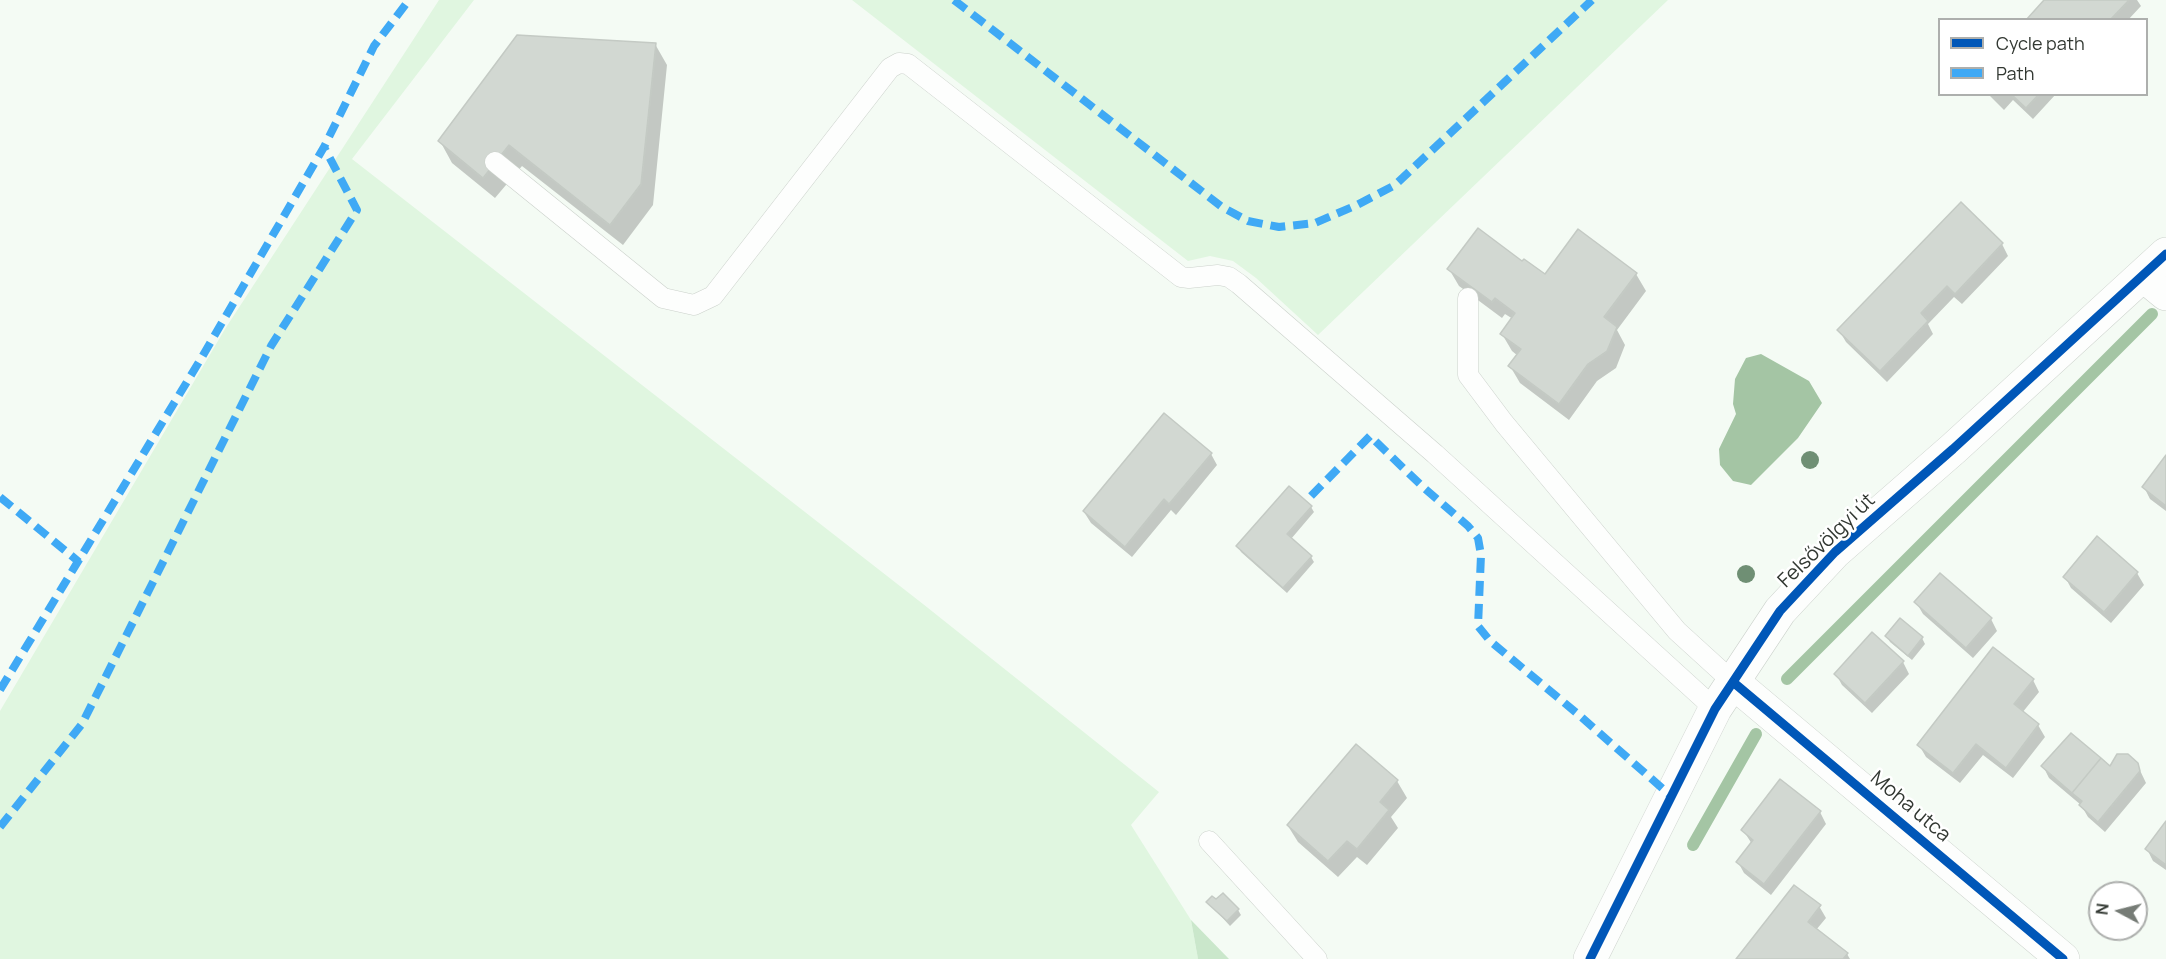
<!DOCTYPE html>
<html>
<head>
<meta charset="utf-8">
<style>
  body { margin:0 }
  #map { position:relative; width:2166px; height:959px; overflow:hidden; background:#f4fbf4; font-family:Manrope,sans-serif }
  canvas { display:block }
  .legend { position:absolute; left:1938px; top:18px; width:210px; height:78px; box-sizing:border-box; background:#fff; border:2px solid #adafad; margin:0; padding:8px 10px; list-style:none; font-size:18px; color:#323832 }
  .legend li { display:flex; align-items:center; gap:12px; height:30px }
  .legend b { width:30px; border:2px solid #adafad }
  .north { position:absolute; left:2088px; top:881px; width:60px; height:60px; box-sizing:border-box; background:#fff; border:2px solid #adafad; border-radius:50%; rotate:277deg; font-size:16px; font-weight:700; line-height:24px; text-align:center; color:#323832 }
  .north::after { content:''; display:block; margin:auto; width:21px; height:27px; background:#767c76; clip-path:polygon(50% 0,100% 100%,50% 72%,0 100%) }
</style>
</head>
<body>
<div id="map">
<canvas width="2166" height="959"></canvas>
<ul class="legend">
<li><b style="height:8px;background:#0057b8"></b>Cycle path</li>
<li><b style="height:8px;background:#3fa9f5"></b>Path</li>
</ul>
<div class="north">N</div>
</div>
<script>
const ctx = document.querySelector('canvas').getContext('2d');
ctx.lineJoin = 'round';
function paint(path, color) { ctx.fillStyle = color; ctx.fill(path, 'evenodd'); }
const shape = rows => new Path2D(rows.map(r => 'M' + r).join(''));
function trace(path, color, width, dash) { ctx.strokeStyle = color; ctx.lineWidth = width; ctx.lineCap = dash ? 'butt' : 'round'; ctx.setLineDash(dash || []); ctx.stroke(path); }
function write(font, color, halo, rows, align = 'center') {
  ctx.font = font + ' Manrope,sans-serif'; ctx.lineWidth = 5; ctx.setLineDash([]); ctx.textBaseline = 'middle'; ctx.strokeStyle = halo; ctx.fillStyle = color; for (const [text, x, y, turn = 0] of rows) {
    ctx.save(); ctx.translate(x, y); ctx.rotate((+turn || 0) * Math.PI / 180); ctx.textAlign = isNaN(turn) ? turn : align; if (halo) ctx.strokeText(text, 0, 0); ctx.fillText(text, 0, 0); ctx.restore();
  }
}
paint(shape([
  [439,0,474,0,352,159,923,604,1159,792,1131,825,1191,920,1198,959,0,959,0,711,225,329],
  [852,0,1668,0,1318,335,1256,278,1233,261,1210,256,1188,261]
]), '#e0f6e0');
paint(shape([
  [1191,920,1229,959,1198,959]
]), '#cae7cb');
paint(shape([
  [1761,354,1809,381,1822,403,1798,438,1751,485,1733,481,1720,465,1719,449,1736,414,1733,404,1735,379,1746,358]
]), '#a4c5a4');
paint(shape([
  [2046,0,2137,0,2141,6,2128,20,2028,20],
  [655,44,667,65,653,205,623,245,522,166,495,198,452,163,440,141],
  [1988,94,2056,94,2033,119,2013,100,2004,110],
  [2002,244,2008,256,1962,304,1954,297,1928,324,1933,334,1887,382,1846,342,1839,330],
  [1523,263,1545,276,1636,274,1646,291,1617,330,1625,345,1616,368,1597,381,1569,420,1520,383,1510,366,1518,356,1512,351,1502,334,1513,319,1505,314,1502,318,1459,286,1449,269],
  [1211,454,1217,465,1176,515,1171,510,1132,557,1091,523,1084,512],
  [2166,457,2166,511,2150,499,2144,487],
  [1311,507,1314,512,1291,539,1311,557,1314,562,1287,593,1241,552,1238,546],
  [2097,539,2137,573,2144,585,2111,623,2071,588,2065,577],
  [1916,602,1991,619,1997,631,1973,658,1923,614],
  [1900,620,1922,638,1925,644,1912,660,1890,642,1887,636],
  [1903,662,1909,674,1872,713,1842,685,1836,674],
  [2033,680,2039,692,2022,713,2038,725,2045,737,2013,778,1983,755,1960,783,1926,757,1919,745],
  [2137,764,2146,783,2105,832,2088,817,2081,805,2049,778,2043,766,2111,768],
  [1397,781,1407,798,1391,817,1398,828,1367,865,1357,857,1338,877,1298,842,1288,826],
  [1820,812,1826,824,1771,895,1744,873,1738,862,1752,844,1743,830],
  [2166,824,2166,870,2153,861,2147,849],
  [1208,902,1238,910,1241,915,1230,926],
  [1819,906,1826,918,1816,930,1847,954,1850,959,1738,959]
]), '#0003');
trace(shape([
  [1787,679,2152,314],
  [1693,845,1756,734]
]), '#a4c5a4', 12);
const building = shape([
  [2044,0,2129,0,2110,20,2026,20,2044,0],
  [517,35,656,43,641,184,610,225,509,145,483,178,438,141,517,35],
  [2011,94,2039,94,2026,108,2011,94],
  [1961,202,2003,243,1955,294,1947,286,1921,313,1928,321,1880,371,1837,330,1961,202],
  [1478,228,1522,261,1524,259,1545,274,1578,229,1637,273,1604,317,1617,327,1607,351,1588,364,1559,404,1508,366,1521,349,1500,334,1515,313,1495,298,1492,302,1447,269,1478,228],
  [1164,413,1212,453,1169,504,1164,499,1125,547,1083,511,1164,413],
  [2166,455,2166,506,2142,487,2166,455],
  [1289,486,1312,506,1287,534,1312,556,1283,588,1236,546,1289,486],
  [2097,536,2138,572,2104,612,2063,577,2097,536],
  [1940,573,1992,618,1966,648,1914,602,1940,573],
  [1900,618,1923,637,1908,656,1885,636,1900,618],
  [1872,632,1904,661,1865,703,1834,674,1872,632],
  [1993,647,2034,679,2014,704,2039,724,2006,768,1976,744,1953,773,1917,745,1993,647],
  [2071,733,2101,758,2072,793,2041,766,2071,733],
  [1356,744,1398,780,1380,802,1389,810,1357,849,1347,841,1328,861,1287,825,1356,744],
  [2117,754,2128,754,2138,763,2140,771,2098,822,2079,805,2082,801,2072,793,2101,758,2110,766,2117,754],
  [1780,779,1821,811,1764,884,1736,862,1753,840,1741,830,1780,779],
  [2166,821,2166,865,2145,849,2166,821],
  [1794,885,1821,905,1808,922,1848,953,1843,959,1736,959,1794,885],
  [1223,893,1239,909,1227,921,1206,902,1212,896,1216,899,1223,893]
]);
paint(building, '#d2d8d2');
trace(building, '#c4cac4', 1.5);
const service = shape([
  [495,162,663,298,694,305,713,296,890,68,899,63,908,64,1181,277,1189,278,1218,275,1229,277,1239,284,1435,454,1715,709],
  [1468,298,1468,375,1504,423,1677,631,1733,682],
  [1209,841,1317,959]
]);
const minor = shape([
  [2144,276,2166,294],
  [1733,682,2063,959],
  [1590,959,1715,709,1780,611,1835,552,1953,449,2166,254]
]);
trace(service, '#cbd1cb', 21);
trace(minor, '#cbd1cb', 34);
trace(service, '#fdfefd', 20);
trace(minor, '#fdfefd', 33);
trace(shape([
  [954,0,1222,207,1248,221,1279,227,1315,223,1357,205,1395,185,1592,0],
  [1311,496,1370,436,1423,487,1468,526,1478,538,1481,555,1478,626,1490,641,1579,715,1671,796],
  [0,497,79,562],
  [0,690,202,357,324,147,374,46,409,0],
  [0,827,82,724,271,346,357,210,324,147]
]), '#3fa9f5', 8, [15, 8]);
trace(shape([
  [1733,682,2063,959],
  [1590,959,1715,709,1780,611,1835,552,1953,449,2166,254]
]), '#0057b8', 9);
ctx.fillStyle = '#6f8f74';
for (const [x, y] of [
  [1810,460],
  [1746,574]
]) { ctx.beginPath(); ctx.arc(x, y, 9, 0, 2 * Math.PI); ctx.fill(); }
write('20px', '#323832', '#fff', [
  ["Felsővölgyi út",1827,541,-44],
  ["Moha utca",1910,807,40]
]);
</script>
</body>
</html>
